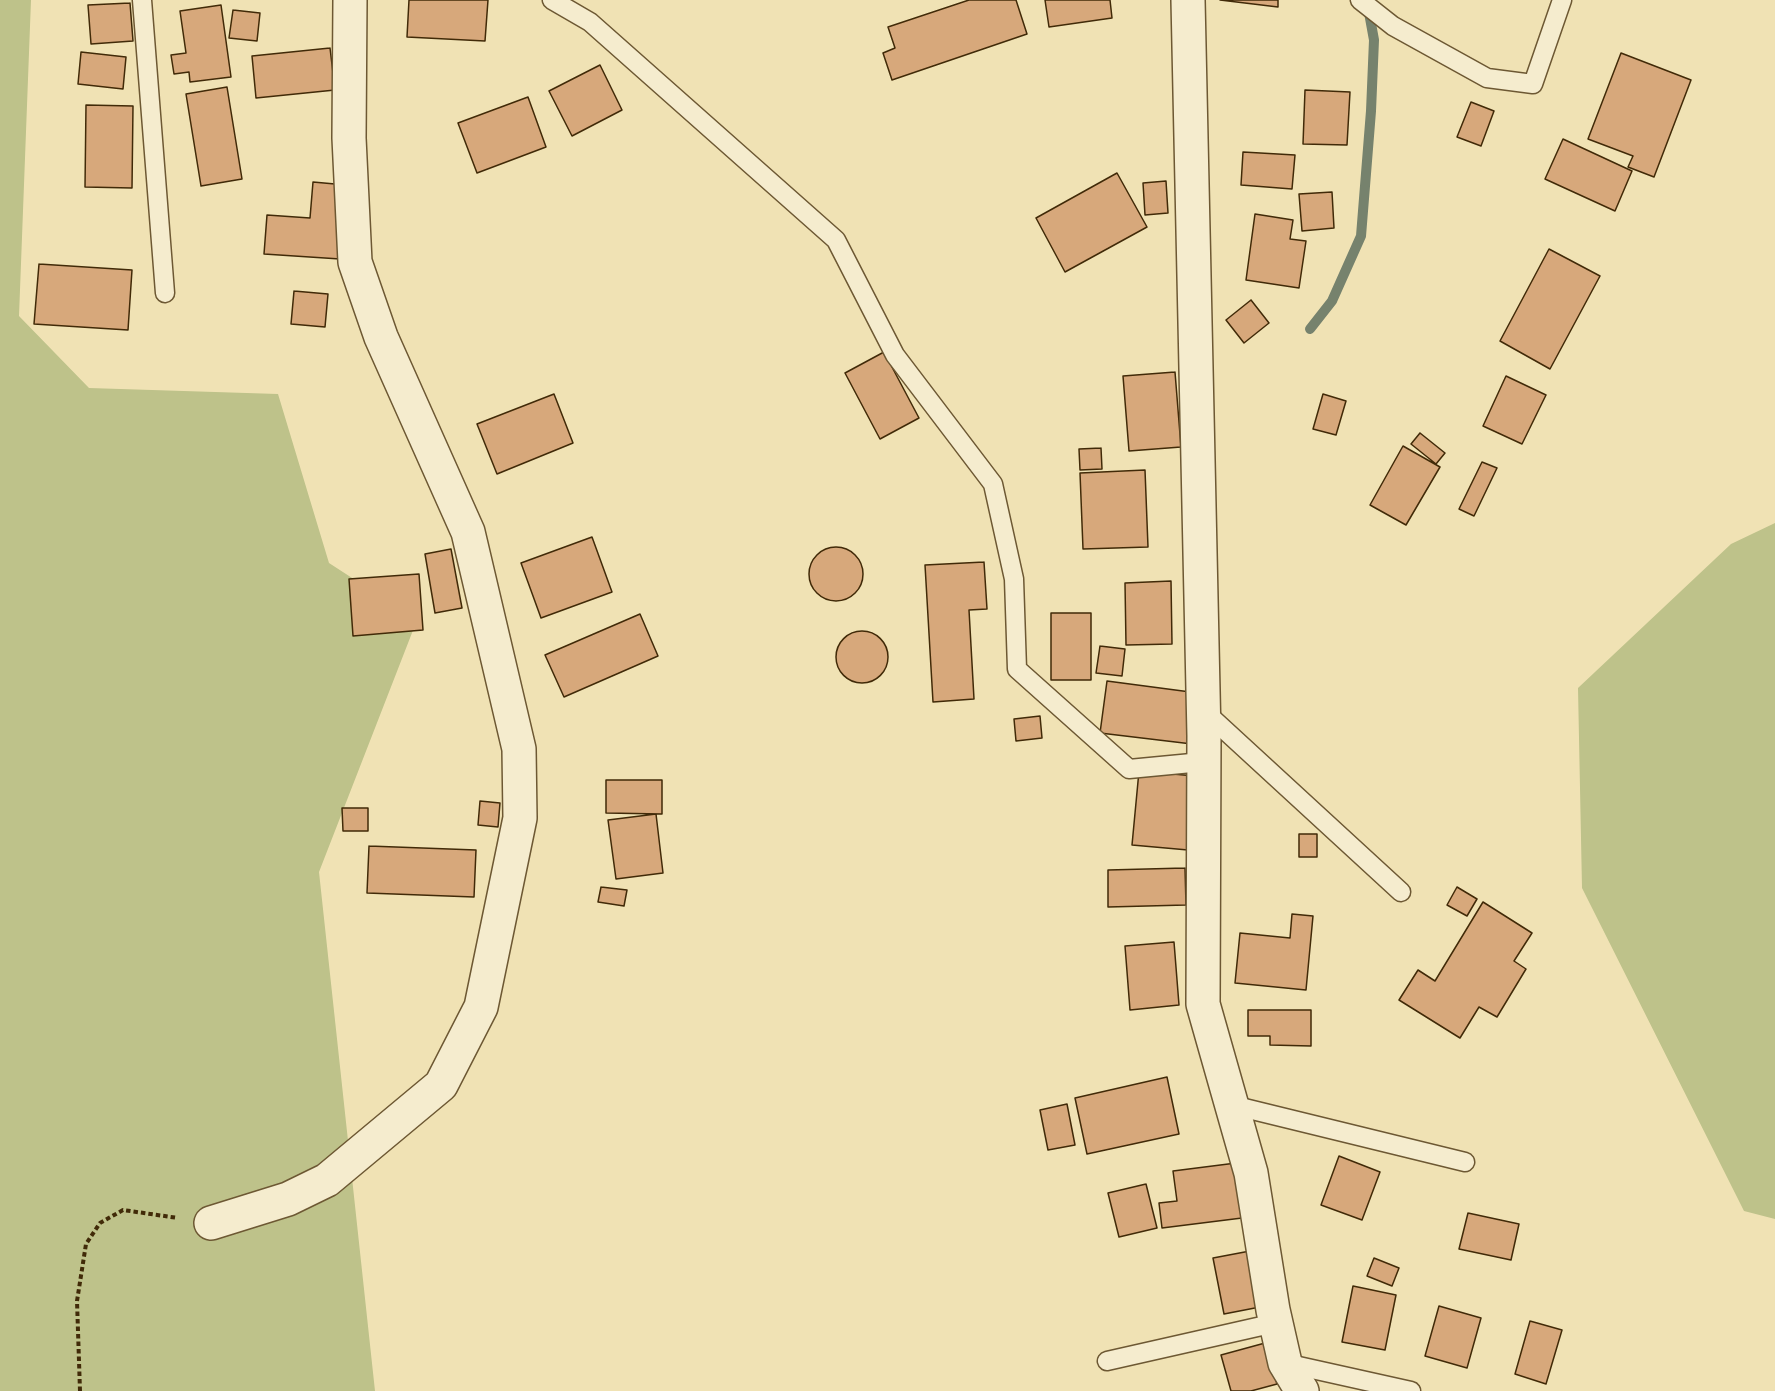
<!DOCTYPE html>
<html>
<head>
<meta charset="utf-8">
<style>
  body { margin:0 }
  canvas { display:block; background:#f0e2b4 }
</style>
</head>
<body>
<canvas width="1775" height="1391"></canvas>
<script>
const ctx = document.querySelector('canvas').getContext('2d');
ctx.lineJoin = 'round';
function paint(path, color) { ctx.fillStyle = color; ctx.fill(path, 'evenodd'); }
const shape = rows => new Path2D(rows.map(r => 'M' + r).join(''));
function trace(path, color, width, dash) { ctx.strokeStyle = color; ctx.lineWidth = width; ctx.lineCap = dash ? 'butt' : 'round'; ctx.setLineDash(dash || []); ctx.stroke(path); }
paint(shape([
  [0,0,31,0,19,316,89,388,278,394,329,563,417,620,319,872,375,1391,0,1391],
  [1775,523,1775,1219,1744,1211,1582,888,1578,688,1731,544]
]), '#bec28a');
trace(shape([
  [1310,329,1332,301,1361,236,1371,111,1374,40,1368,7]
]), '#76826d', 10);
const building = shape([
  [409,0,488,0,485,41,407,37,409,0],
  [969,0,1016,0,1027,34,892,80,883,53,895,48,888,27,969,0],
  [1045,0,1110,0,1112,18,1049,27,1045,0],
  [1220,0,1278,0,1278,7,1220,0],
  [130,3,133,41,91,44,88,5,130,3],
  [221,5,231,77,190,82,189,72,174,74,171,55,186,53,180,11,221,5],
  [233,10,260,13,257,41,229,38,233,10],
  [330,48,335,90,256,98,252,56,330,48],
  [81,52,126,57,123,89,78,84,81,52],
  [1621,53,1691,80,1654,177,1628,167,1633,156,1588,139,1621,53],
  [600,65,622,110,572,136,549,91,600,65],
  [227,87,242,179,201,186,186,94,227,87],
  [1305,90,1350,92,1347,145,1303,144,1305,90],
  [528,97,546,147,477,173,458,123,528,97],
  [1471,102,1494,111,1481,146,1457,137,1471,102],
  [86,105,133,106,132,188,85,187,86,105],
  [1563,139,1632,171,1615,211,1545,179,1563,139],
  [1243,152,1295,155,1292,189,1241,185,1243,152],
  [1117,173,1147,227,1065,272,1036,218,1117,173],
  [1166,181,1168,213,1145,215,1143,183,1166,181],
  [313,182,346,185,340,259,264,254,267,215,310,218,313,182],
  [1332,192,1334,228,1302,231,1299,194,1332,192],
  [1255,214,1293,220,1290,239,1306,241,1299,288,1246,280,1255,214],
  [1549,249,1600,276,1550,369,1500,341,1549,249],
  [39,264,132,270,128,330,34,324,39,264],
  [294,291,328,294,325,327,291,324,294,291],
  [1251,300,1269,323,1244,343,1226,320,1251,300],
  [884,352,919,418,880,439,845,373,884,352],
  [1175,372,1181,447,1129,451,1123,376,1175,372],
  [1506,376,1546,395,1522,444,1483,426,1506,376],
  [554,394,573,443,497,474,477,424,554,394],
  [1323,394,1346,401,1336,435,1313,429,1323,394],
  [1420,433,1445,453,1436,464,1411,444,1420,433],
  [1403,446,1440,467,1406,525,1370,505,1403,446],
  [1101,448,1102,469,1080,470,1079,449,1101,448],
  [1482,462,1497,468,1474,516,1459,509,1482,462],
  [1145,470,1148,547,1083,549,1080,473,1145,470],
  [592,537,612,592,541,618,521,563,592,537],
  '809 574a27 27 0 1 1 54 0a27 27 0 1 1-54 0Z',
  [451,549,462,608,435,613,425,554,451,549],
  [984,562,987,609,969,610,974,699,933,702,925,565,984,562],
  [419,574,423,630,353,636,349,579,419,574],
  [1171,581,1172,644,1126,645,1125,583,1171,581],
  [1051,613,1091,613,1091,680,1051,680,1051,613],
  [640,614,658,656,564,697,545,655,640,614],
  '836 657a26 26 0 1 1 52 0a26 26 0 1 1-52 0Z',
  [1100,646,1125,649,1122,676,1096,673,1100,646],
  [1107,681,1198,693,1192,744,1100,733,1107,681],
  [1040,716,1042,738,1016,741,1014,719,1040,716],
  [1139,771,1195,776,1188,850,1132,845,1139,771],
  [606,780,662,780,662,814,606,813,606,780],
  [480,801,500,803,498,827,478,825,480,801],
  [342,808,368,808,368,831,343,831,342,808],
  [656,814,663,873,616,879,608,820,656,814],
  [1299,834,1317,834,1317,857,1299,857,1299,834],
  [369,846,476,850,474,897,367,893,369,846],
  [1185,868,1186,905,1108,907,1108,870,1185,868],
  [601,887,627,890,624,906,598,902,601,887],
  [1457,887,1477,899,1467,916,1447,905,1457,887],
  [1483,902,1532,933,1514,961,1526,969,1497,1017,1479,1007,1460,1038,1399,1000,1418,970,1435,981,1483,902],
  [1292,914,1313,916,1306,990,1235,983,1240,933,1290,938,1292,914],
  [1174,942,1179,1005,1130,1010,1125,946,1174,942],
  [1248,1010,1311,1010,1311,1046,1270,1045,1270,1036,1248,1036,1248,1010],
  [1167,1077,1179,1134,1087,1154,1075,1098,1167,1077],
  [1067,1104,1075,1145,1048,1150,1040,1110,1067,1104],
  [1339,1156,1380,1172,1362,1220,1321,1205,1339,1156],
  [1244,1162,1250,1217,1162,1228,1159,1203,1177,1201,1173,1171,1244,1162],
  [1146,1184,1157,1228,1119,1237,1108,1193,1146,1184],
  [1468,1213,1519,1224,1511,1260,1459,1249,1468,1213],
  [1250,1251,1260,1307,1224,1314,1213,1258,1250,1251],
  [1374,1258,1399,1268,1392,1286,1367,1276,1374,1258],
  [1353,1286,1396,1295,1385,1350,1342,1342,1353,1286],
  [1439,1306,1481,1318,1467,1368,1425,1356,1439,1306],
  [1530,1321,1562,1330,1546,1384,1515,1374,1530,1321],
  [1265,1343,1277,1384,1251,1391,1231,1391,1221,1355,1265,1343]
]);
paint(building, '#d7a87b');
trace(building, '#412a08', 1.5);
const lane = shape([
  [142,0,165,293],
  [552,0,590,22,836,240,895,355,993,484,1014,579,1017,669,1129,769,1202,762],
  [1360,0,1393,26,1487,78,1533,84,1562,0],
  [1203,710,1401,892],
  [1232,1105,1465,1162],
  [1107,1361,1275,1323],
  [1285,1363,1411,1391]
]);
const street = shape([
  [1188,0,1204,736,1203,1004,1251,1173,1273,1310,1285,1363,1302,1391],
  [211,1223,288,1199,327,1180,441,1085,481,1007,520,818,519,749,468,532,381,337,355,262,349,138,350,0]
]);
trace(lane, '#6d5833', 21);
trace(street, '#6d5833', 36);
trace(shape([
  [80,1391,77,1301,86,1244,100,1223,123,1210,178,1218]
]), '#412a08', 4, [4.5, 3]);
trace(lane, '#f5ecce', 18);
trace(street, '#f5ecce', 33);
</script>
</body>
</html>
